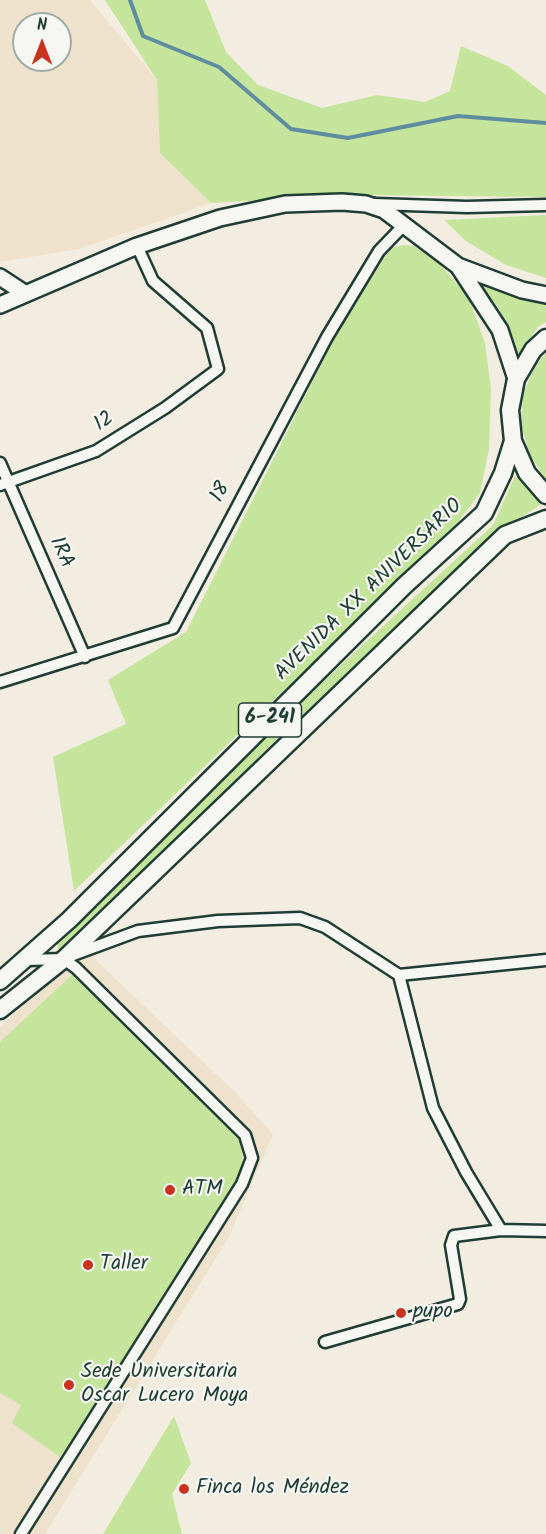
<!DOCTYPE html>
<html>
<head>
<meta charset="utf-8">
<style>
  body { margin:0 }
  #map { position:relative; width:546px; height:1534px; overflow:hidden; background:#f3ede1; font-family:Kalam,sans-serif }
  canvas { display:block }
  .north { position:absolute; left:12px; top:12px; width:60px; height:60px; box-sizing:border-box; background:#f6f6f2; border:2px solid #a0aca6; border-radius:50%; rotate:0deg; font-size:16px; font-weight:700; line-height:24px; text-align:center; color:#1f3d34 }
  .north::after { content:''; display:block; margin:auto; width:21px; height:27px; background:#c8321e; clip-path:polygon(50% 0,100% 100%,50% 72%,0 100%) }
</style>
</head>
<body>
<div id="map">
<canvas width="546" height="1534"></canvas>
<div class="north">N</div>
</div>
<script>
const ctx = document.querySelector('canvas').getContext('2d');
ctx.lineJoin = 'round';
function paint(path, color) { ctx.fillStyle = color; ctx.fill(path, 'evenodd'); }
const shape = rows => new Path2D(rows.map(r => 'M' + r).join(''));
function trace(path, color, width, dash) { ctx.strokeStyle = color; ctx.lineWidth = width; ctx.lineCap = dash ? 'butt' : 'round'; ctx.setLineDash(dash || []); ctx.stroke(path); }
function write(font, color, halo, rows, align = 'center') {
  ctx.font = font + ' Kalam,sans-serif'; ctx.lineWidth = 4.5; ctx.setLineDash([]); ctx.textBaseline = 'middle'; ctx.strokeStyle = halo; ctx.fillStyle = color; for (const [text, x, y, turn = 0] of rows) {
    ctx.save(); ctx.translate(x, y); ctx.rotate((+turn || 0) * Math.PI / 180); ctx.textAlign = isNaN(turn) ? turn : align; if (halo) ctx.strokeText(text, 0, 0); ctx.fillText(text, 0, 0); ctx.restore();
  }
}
paint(shape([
  [0,0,90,0,157,80,160,153,211,203,79,249,0,262],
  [24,24,60,24,60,60,24,60],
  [84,949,234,1091,273,1134,229,1237,45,1534,0,1534,0,1027]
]), '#efe2cc');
paint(shape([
  [105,0,205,0,226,52,258,85,322,108,377,95,425,102,450,91,461,46,508,66,546,95,546,197,356,195,211,203,160,153,157,80],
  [546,215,546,278,506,265,466,241,444,220],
  [403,245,414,246,439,263,469,298,485,343,491,389,489,449,480,493,452,530,74,891,53,757,126,724,108,680,186,632,342,323,391,248],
  [475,280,520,297,546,302,546,322,538,327,517,359,507,324,498,307],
  [546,353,546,480,529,453,521,424,523,394,535,367],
  [515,476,543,503,502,530,299,719,291,718,291,711,493,525],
  [276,726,284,726,284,732,68,948,58,949,57,942],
  [75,972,241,1140,243,1171,111,1384,60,1457,12,1423,21,1405,0,1393,0,1042],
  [174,1416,191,1463,172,1494,182,1534,103,1534]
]), '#c5e49c');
trace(shape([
  [130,0,143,36,219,67,291,129,348,138,458,116,546,123]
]), '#5f8da0', 4);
const street = shape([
  [375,204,467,207,546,205],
  [0,463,85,657],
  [0,485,96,451,165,408,218,369,207,328,153,281,137,246],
  [0,682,173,628,327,337,379,251,404,225],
  [73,955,138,931,218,921,300,918,325,927,399,975,546,960],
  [399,975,433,1108,466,1172,501,1230],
  [325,1342,458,1304,460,1299,451,1245,454,1236,501,1230,546,1231],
  [21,1534,242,1184,252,1158,245,1135,76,968,64,959,26,960]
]);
const secondary = shape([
  [458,266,500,330,516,379],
  [0,277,26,294],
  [0,305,137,246,220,218,285,204,342,202,366,204,384,210,458,266,522,290,546,295]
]);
const primary = shape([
  [546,338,533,350,516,379,510,410,513,441,527,473,546,495],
  [0,981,69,920,404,586,484,513,503,473,513,441],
  [0,1010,64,959,505,535,546,519]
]);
trace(street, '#1f3d34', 15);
trace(secondary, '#1f3d34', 20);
trace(primary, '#1f3d34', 21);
trace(street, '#f6f6f2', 10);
trace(secondary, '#f6f6f2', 15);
trace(primary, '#f6f6f2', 16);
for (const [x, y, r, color] of [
  [170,1190,6,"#c8321e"],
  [88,1265,6,"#c8321e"],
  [401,1313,6,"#c8321e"],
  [69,1385,6,"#c8321e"],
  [184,1489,6,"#c8321e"]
]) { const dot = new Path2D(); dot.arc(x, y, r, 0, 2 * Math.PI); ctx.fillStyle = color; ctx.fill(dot); trace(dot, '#f6f6f2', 2); }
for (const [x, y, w] of [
  [270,720,63]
]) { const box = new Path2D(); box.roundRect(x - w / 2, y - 17, w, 34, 4.5); ctx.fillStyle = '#f6f6f2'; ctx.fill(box); trace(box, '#1f3d34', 1.5); }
write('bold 20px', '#1f3d34', null, [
  ["6-241",270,720]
]);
write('21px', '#1f3d34', '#f6f6f2', [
  ["12",105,423,-33],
  ["18",222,493,-62],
  ["1RA",60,553,66],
  ["AVENIDA XX ANIVERSARIO",370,591,-44]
]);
write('21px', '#1f3d34', '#f6f6f2', [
  ["ATM",182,1190],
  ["Taller",100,1265],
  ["pupo",413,1313],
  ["Sede Universitaria",81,1373],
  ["Oscar Lucero Moya",81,1397],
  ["Finca los Méndez",196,1489]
], 'left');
</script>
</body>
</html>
